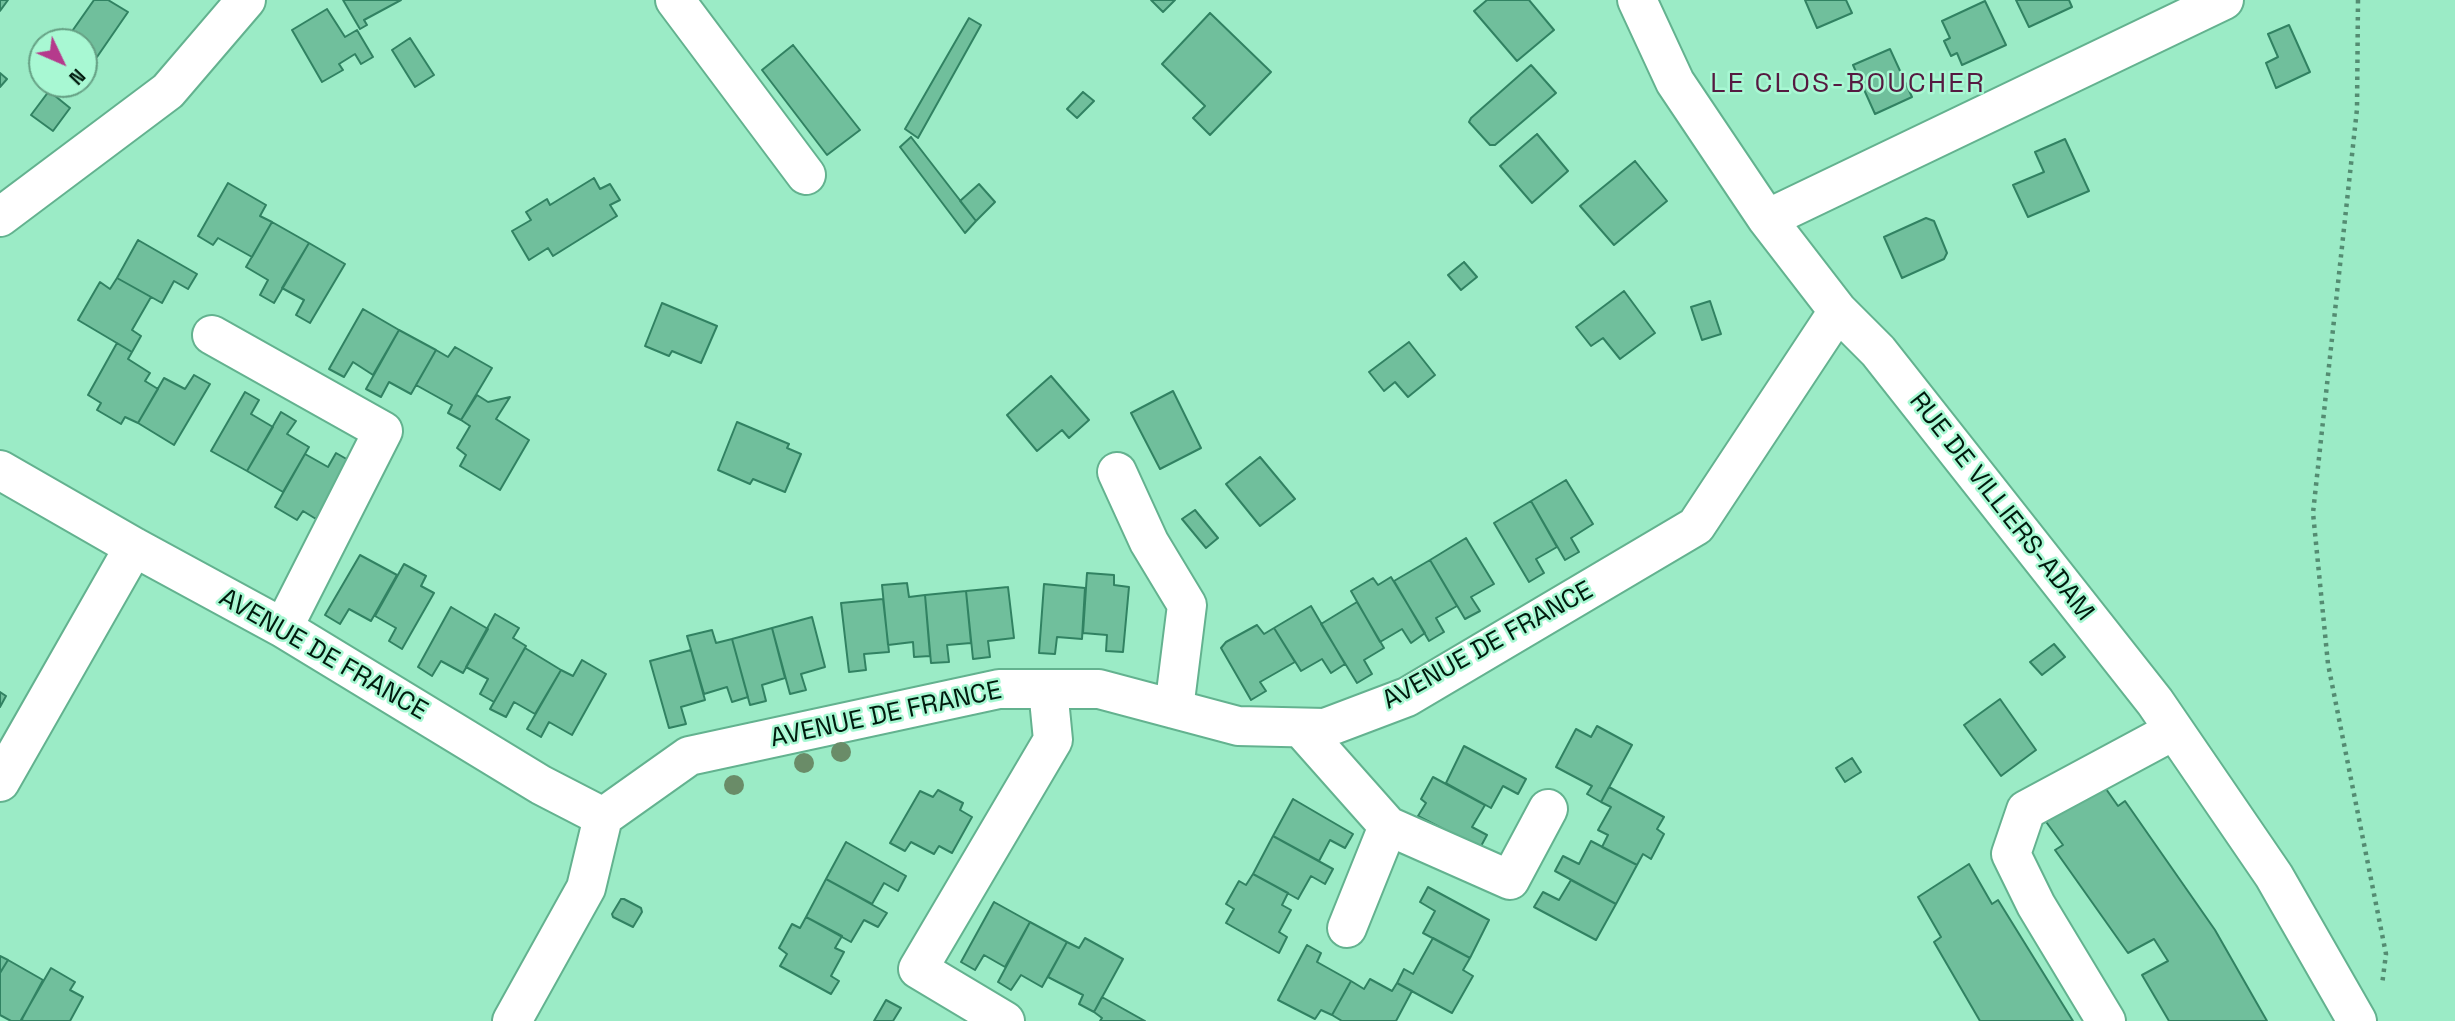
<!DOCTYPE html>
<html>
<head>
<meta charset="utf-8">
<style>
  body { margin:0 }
  #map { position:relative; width:2455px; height:1021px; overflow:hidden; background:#9bebc6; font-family:"Space Grotesk",sans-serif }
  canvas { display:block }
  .north { position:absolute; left:28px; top:28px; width:70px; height:70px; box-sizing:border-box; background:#a8f8d3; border:2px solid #65a084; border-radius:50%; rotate:134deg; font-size:19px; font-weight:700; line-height:28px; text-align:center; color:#001b0e }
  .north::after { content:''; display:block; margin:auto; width:24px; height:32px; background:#b53a8c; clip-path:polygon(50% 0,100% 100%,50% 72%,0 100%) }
</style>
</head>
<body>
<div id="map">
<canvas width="2455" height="1021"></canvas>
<div class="north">N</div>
</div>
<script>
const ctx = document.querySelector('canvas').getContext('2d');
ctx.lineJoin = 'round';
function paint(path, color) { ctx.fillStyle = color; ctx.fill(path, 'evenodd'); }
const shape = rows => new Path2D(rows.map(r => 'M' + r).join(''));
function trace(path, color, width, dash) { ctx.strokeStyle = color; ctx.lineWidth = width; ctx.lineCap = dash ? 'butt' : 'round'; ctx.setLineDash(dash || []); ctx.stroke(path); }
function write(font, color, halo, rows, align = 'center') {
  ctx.font = font + ' "Space Grotesk",sans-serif'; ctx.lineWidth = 5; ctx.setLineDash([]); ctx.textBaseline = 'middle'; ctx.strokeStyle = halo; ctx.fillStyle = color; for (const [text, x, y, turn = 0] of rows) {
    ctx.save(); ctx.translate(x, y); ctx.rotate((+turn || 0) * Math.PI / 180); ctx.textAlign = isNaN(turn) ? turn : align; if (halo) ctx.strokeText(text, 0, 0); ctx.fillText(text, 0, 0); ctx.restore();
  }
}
const building = shape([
  [0,0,8,0,0,11,0,0],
  [94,0,108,0,128,12,97,57,84,48,84,42,75,42,68,37,94,0],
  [343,0,401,0,364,20,367,25,360,29,343,0],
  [1151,0,1175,0,1163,12,1151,0],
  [1487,0,1529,0,1554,30,1517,61,1474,11,1487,0],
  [1805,0,1846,0,1852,13,1817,28,1805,0],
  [2016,0,2069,0,2072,7,2029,27,2016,0],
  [1985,1,2006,45,1962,65,1957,53,1951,56,1944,41,1950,38,1942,21,1985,1],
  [327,9,345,37,357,30,373,57,361,64,355,54,339,64,343,70,322,82,292,30,327,9],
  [1210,13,1271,72,1210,135,1193,118,1205,106,1162,64,1210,13],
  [969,18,981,25,918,138,905,129,969,18],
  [2289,25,2310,72,2276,88,2266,63,2278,57,2268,34,2289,25],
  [410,38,434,75,415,87,392,50,410,38],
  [793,45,860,130,827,155,762,70,793,45],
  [1890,49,1912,97,1875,114,1853,65,1890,49],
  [1531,65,1556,93,1495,145,1490,145,1469,122,1471,118,1531,65],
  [0,73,7,79,0,87,0,73],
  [49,91,70,108,53,131,31,115,49,91],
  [1083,92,1094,101,1077,118,1067,109,1083,92],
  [1537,134,1568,171,1532,203,1500,166,1537,134],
  [911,137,976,221,965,233,900,147,911,137],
  [2065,139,2089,191,2028,217,2013,185,2044,172,2035,152,2065,139],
  [1635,161,1667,201,1614,245,1580,206,1635,161],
  [594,178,600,189,610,184,620,200,610,205,617,216,553,256,548,248,529,260,512,231,531,220,526,212,547,199,550,205,594,178],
  [228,183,266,205,260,216,272,222,252,257,218,238,213,245,198,236,228,183],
  [979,184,995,202,976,221,960,201,979,184],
  [1926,218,1934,221,1947,253,1944,259,1902,278,1884,237,1926,218],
  [272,222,309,243,274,303,260,295,268,280,246,267,272,222],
  [138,240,197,274,188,289,174,281,162,303,117,278,138,240],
  [309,243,345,264,310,323,296,315,304,300,282,288,309,243],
  [1464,262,1477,277,1461,290,1448,275,1464,262],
  [117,278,151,297,132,330,141,336,132,352,78,320,100,282,110,289,117,278],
  [1624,291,1655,333,1620,359,1603,338,1591,346,1576,327,1624,291],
  [1710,301,1721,334,1702,340,1691,307,1710,301],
  [662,303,717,326,701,363,672,351,669,356,645,346,662,303],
  [363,309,399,330,373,375,353,362,344,377,329,369,363,309],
  [399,330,436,350,411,394,389,382,381,397,366,389,399,330],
  [1409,342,1435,375,1408,397,1395,382,1384,391,1369,372,1409,342],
  [117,343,132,352,128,359,150,373,145,381,158,389,138,423,125,417,121,424,97,410,101,403,88,395,117,343],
  [455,347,492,368,461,420,448,413,452,405,416,385,436,350,448,357,455,347],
  [194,375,210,384,174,445,138,423,164,378,185,389,194,375],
  [1051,376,1089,420,1069,438,1062,430,1037,451,1007,415,1051,376],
  [1173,391,1201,448,1160,469,1131,413,1173,391],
  [245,392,259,400,251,414,273,427,247,471,211,451,245,392],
  [477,395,488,402,510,397,496,419,529,440,500,490,460,466,466,455,457,448,470,426,461,420,477,395],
  [281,412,296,421,287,434,309,447,283,492,247,471,281,412],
  [737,422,789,444,787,448,801,454,785,492,753,479,750,484,718,470,737,422],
  [336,453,350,461,316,519,303,511,297,520,275,507,305,454,328,467,336,453],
  [1260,457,1295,499,1260,526,1226,484,1260,457],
  [1566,480,1593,524,1571,538,1579,552,1565,560,1531,501,1566,480],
  [1531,501,1557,547,1536,559,1544,573,1529,582,1494,523,1531,501],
  [1195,510,1218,538,1206,548,1182,519,1195,510],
  [1466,538,1494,584,1471,597,1480,611,1465,619,1430,560,1466,538],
  [360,555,397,575,371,621,349,609,340,624,325,615,360,555],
  [1430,560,1457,606,1436,618,1444,632,1429,641,1394,581,1430,560],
  [404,564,426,576,421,586,434,593,402,649,389,641,396,628,375,616,404,564],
  [1087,573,1114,575,1114,585,1129,587,1123,652,1106,651,1107,635,1083,633,1087,573],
  [1391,577,1425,633,1411,643,1402,629,1380,642,1351,591,1373,578,1378,585,1391,577],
  [907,583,909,597,925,595,930,656,914,657,913,642,888,645,882,585,907,583],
  [1044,584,1085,588,1082,639,1057,637,1055,654,1039,653,1044,584],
  [1008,587,1014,638,988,641,990,657,973,659,966,591,1008,587],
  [966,591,971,643,947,645,949,662,931,663,925,595,966,591],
  [883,599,889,652,864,654,866,670,849,672,841,603,883,599],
  [1357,602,1384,648,1364,660,1372,674,1357,683,1321,624,1357,602],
  [1311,606,1345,664,1331,673,1322,659,1301,671,1274,628,1311,606],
  [451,607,488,629,463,673,441,661,432,676,418,667,451,607],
  [495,614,519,628,513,638,526,646,494,702,480,694,488,679,466,667,495,614],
  [812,617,825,667,801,674,806,690,790,694,772,628,812,617],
  [1257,625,1264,634,1274,628,1295,662,1260,682,1266,691,1251,700,1221,648,1226,642,1257,625],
  [772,628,785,678,762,685,766,701,750,705,732,639,772,628],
  [712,630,716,643,732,639,748,697,732,702,727,687,704,694,687,636,712,630],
  [2054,644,2065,657,2042,675,2030,662,2054,644],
  [525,648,561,670,535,714,514,702,506,717,490,709,525,648],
  [691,650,705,700,681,707,686,724,669,728,650,661,691,650],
  [582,660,606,674,572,735,549,722,541,737,527,729,561,670,573,676,582,660],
  [0,692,6,696,0,707,0,692],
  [2000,699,2036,750,2001,776,1964,725,2000,699],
  [1597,726,1632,745,1601,802,1587,794,1592,786,1556,767,1576,729,1591,737,1597,726],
  [1464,746,1526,779,1518,794,1503,786,1491,808,1446,783,1464,746],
  [1852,758,1861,772,1845,782,1836,768,1852,758],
  [1433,777,1485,805,1472,827,1487,835,1480,848,1418,816,1426,803,1421,799,1433,777],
  [2099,779,2118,806,2125,801,2215,930,2267,1021,2169,1021,2142,975,2168,961,2154,939,2128,953,2055,850,2063,845,2044,819,2099,779],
  [1609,787,1664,817,1657,829,1664,834,1651,859,1643,854,1637,865,1602,847,1608,835,1598,830,1611,807,1601,802,1609,787],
  [938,790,963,803,960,810,972,817,952,853,939,846,934,854,911,842,905,851,890,843,920,791,933,797,938,790],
  [1293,799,1353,834,1345,848,1330,840,1319,861,1273,836,1293,799],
  [1273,836,1333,869,1325,884,1311,876,1298,899,1253,874,1273,836],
  [1591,841,1637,865,1616,904,1555,871,1563,856,1579,864,1591,841],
  [846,842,906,876,898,891,884,883,872,904,826,879,846,842],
  [1969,864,1992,904,1998,900,2073,1021,1980,1021,1934,942,1941,937,1918,897,1969,864],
  [1253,874,1288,893,1282,905,1291,910,1279,932,1287,937,1279,953,1226,923,1234,909,1226,904,1239,881,1246,885,1253,874],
  [826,879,887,913,878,927,864,920,851,942,806,917,826,879],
  [1571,880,1616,904,1596,940,1534,907,1543,892,1559,900,1571,880],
  [1428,887,1489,920,1470,958,1423,933,1435,911,1420,902,1428,887],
  [621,899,624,899,641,908,642,912,633,927,613,917,612,914,621,899],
  [994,902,1030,922,1005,967,984,955,975,970,961,962,994,902],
  [806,917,842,936,835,948,844,952,831,976,839,981,831,994,780,966,787,954,779,948,792,924,800,928,806,917],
  [1030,922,1067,942,1042,987,1021,975,1011,990,998,982,1030,922],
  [1085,938,1123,959,1094,1012,1079,1004,1083,995,1048,977,1067,942,1079,948,1085,938],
  [1433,938,1470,958,1463,970,1473,976,1452,1013,1397,983,1404,969,1413,974,1433,938],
  [1307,945,1321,953,1317,962,1351,981,1332,1015,1321,1010,1315,1019,1278,1000,1307,945],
  [0,956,8,960,0,973,0,956],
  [8,960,43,980,21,1021,11,1021,0,1015,0,973,8,960],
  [51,968,75,982,70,990,83,997,70,1021,24,1021,21,1020,51,968],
  [1370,979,1392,991,1397,983,1412,991,1396,1021,1342,1021,1332,1015,1351,981,1364,989,1370,979],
  [1102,997,1145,1021,1100,1021,1102,1018,1094,1012,1102,997],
  [886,1000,901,1008,893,1021,874,1021,886,1000]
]);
paint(building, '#70bf9c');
trace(building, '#318262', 2);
const minor = shape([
  [675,0,806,175],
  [1637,0,1675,82,1767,219,1838,311,1878,351,2155,702,2274,876,2357,1021],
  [0,217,168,91,246,0],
  [1767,219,2224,0],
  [212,335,383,431,283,628],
  [0,470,134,547,283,628,541,785,603,817,689,756,999,689,1099,689,1238,726,1325,728,1407,697,1696,526,1838,311],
  [1117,472,1149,542,1187,605,1174,709],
  [1301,728,1388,826,1347,928],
  [0,782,134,547],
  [1388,826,1510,880,1548,809],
  [512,1021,586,888,603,817],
  [1005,1021,918,969,1053,740,1048,689],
  [2106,1021,2036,905,2011,854,2026,810,2173,731]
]);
trace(minor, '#63b28f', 42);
trace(shape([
  [2358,0,2357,109,2313,513,2328,664,2386,954,2382,985]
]), '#548c72', 4.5, [3.5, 5]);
trace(minor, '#fff', 38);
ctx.fillStyle = '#6a8c68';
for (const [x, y] of [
  [841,752],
  [804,763],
  [734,785]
]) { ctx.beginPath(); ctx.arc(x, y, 10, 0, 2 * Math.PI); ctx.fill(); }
write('26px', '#001b0e', '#a8f8d3', [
  ["RUE DE VILLIERS-ADAM",2001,507,52],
  ["AVENUE DE FRANCE",1488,646,-29],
  ["AVENUE DE FRANCE",323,655,30],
  ["AVENUE DE FRANCE",886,715,-12]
]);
ctx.letterSpacing = '2px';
write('28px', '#561a41', '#a8f8d3', [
  ["LE CLOS-BOUCHER",1848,84]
]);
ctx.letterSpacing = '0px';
</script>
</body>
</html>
